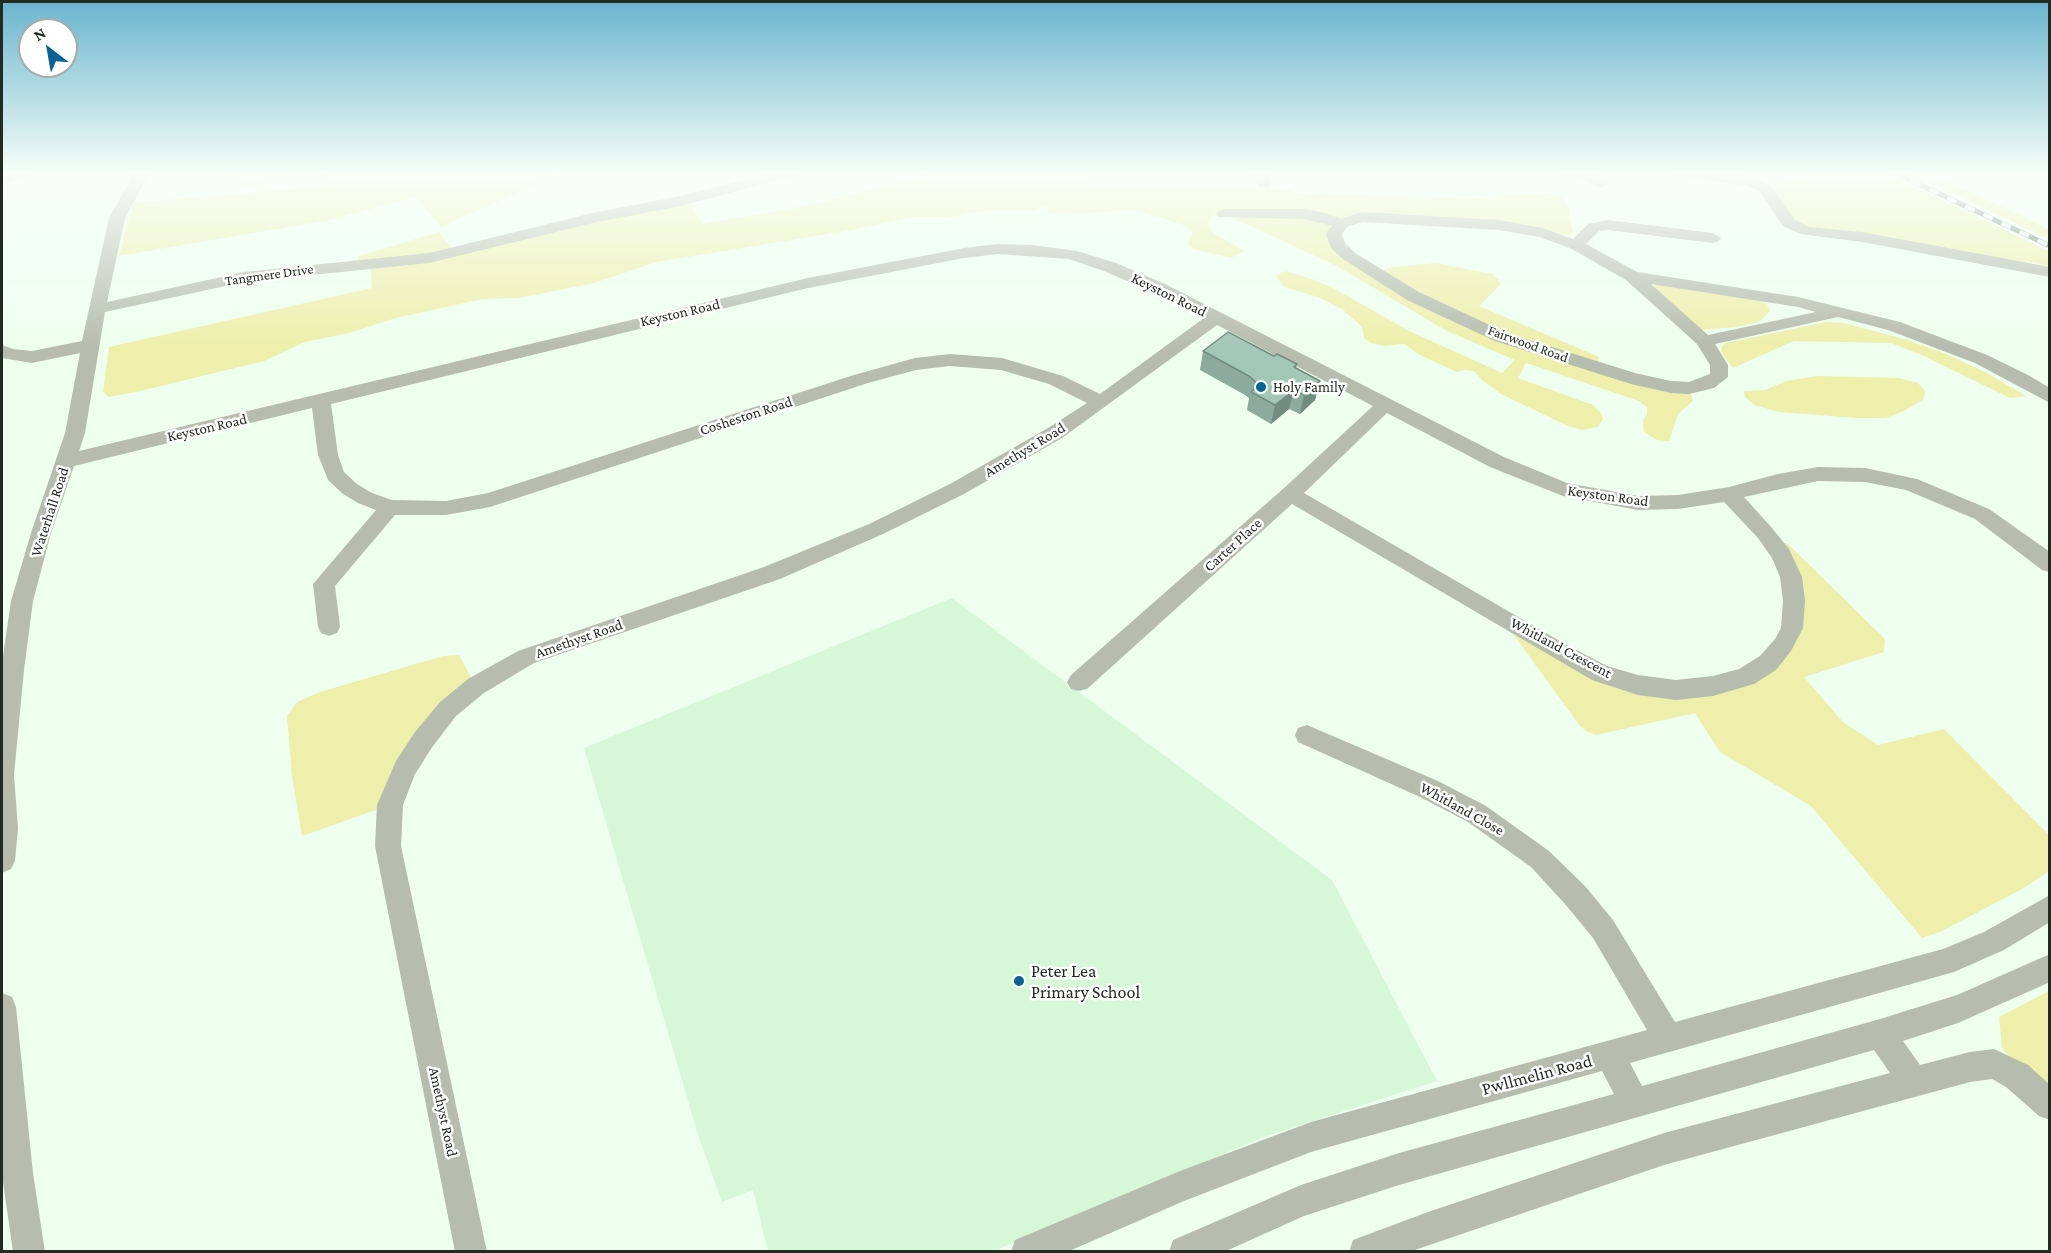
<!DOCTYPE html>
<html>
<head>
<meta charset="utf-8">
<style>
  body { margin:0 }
  #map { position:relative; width:2051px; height:1253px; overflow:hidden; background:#eeffef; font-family:"Crimson Pro",serif }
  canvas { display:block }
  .frame { position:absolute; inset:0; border:3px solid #212b22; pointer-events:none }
  .north { position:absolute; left:18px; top:18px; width:60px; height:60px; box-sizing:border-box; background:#fff; border:2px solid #a6aaa7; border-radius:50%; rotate:329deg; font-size:16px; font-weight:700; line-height:24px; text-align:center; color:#212b22 }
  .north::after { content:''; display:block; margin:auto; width:21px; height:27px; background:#086293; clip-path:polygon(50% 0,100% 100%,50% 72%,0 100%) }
</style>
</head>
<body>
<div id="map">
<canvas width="2051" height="1253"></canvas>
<div class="frame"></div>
<div class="north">N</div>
</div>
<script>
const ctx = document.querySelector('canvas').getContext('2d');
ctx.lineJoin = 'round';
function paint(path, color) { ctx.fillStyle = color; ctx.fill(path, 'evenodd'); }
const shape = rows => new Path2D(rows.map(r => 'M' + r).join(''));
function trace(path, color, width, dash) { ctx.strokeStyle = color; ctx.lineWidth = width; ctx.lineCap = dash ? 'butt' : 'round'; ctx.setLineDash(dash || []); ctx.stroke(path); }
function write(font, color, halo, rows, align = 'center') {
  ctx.font = font + ' "Crimson Pro",serif'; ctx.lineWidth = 5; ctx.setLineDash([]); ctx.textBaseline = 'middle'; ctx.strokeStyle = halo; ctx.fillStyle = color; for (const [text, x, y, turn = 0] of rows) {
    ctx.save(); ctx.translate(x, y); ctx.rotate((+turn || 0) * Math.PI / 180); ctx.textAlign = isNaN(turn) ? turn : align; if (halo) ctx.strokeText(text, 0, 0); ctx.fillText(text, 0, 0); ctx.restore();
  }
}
paint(shape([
  [952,598,1332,880,1437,1081,1264,1137,994,1251,768,1251,753,1190,722,1202,699,1138,584,748]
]), '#d6f8d8');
paint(shape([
  [218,172,277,172,286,177,248,189],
  [329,172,564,172,441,227,416,197,329,220,119,256,133,203,323,186],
  [939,172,1088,172,1090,176,1087,183,1088,188,1269,188,1290,190,1296,193,1495,199,1502,195,1551,193,1561,197,1568,205,1573,233,1567,235,1532,225,1447,217,1370,213,1334,235,1374,273,1393,267,1435,263,1493,274,1501,284,1479,306,1599,357,1597,367,1689,388,1693,401,1678,414,1669,441,1657,440,1644,432,1643,421,1647,414,1647,407,1639,401,1526,363,1518,378,1593,405,1601,413,1603,419,1598,427,1582,430,1568,426,1501,394,1482,380,1474,371,1464,370,1457,372,1420,355,1404,344,1383,346,1371,343,1364,338,1362,327,1342,309,1318,297,1284,287,1277,278,1278,274,1285,271,1312,279,1337,290,1407,330,1502,373,1515,360,1447,331,1335,265,1220,212,1212,216,1207,224,1213,233,1244,251,1231,258,1192,249,1188,243,1193,232,1183,225,1136,210,1067,214,1050,213,1046,209,1048,206,1039,206,1037,211,999,210,966,213,954,217,913,217,847,231,657,262,594,283,519,298,483,299,396,318,349,333,305,342,264,361,136,392,109,397,103,392,109,347,372,288,370,266,355,266,359,256,439,232,454,252,687,200,702,224,812,205],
  [1807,172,1884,172,2049,251,2049,266,2025,261,2029,267,1820,233,1789,223,1767,190,1775,188,1771,185,1802,177],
  [1907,172,1929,172,2049,229,2049,239],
  [1664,281,1756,298,1767,304,1770,311,1759,322,1737,327,1701,330,1653,286],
  [1826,322,1844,323,1907,340,1946,354,1989,374,2026,396,2010,398,1924,356,1891,343,1794,341,1733,368,1721,352,1722,346,1726,343],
  [1818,376,1899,378,1918,383,1925,391,1924,399,1904,411,1886,418,1857,418,1779,412,1754,405,1745,397,1744,391,1765,390,1786,381],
  [1770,539,1788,544,1885,639,1884,652,1804,677,1843,722,1878,745,1944,729,2049,835,2049,871,2024,888,1940,932,1922,938,1811,806,1720,752,1695,713,1596,735,1588,732,1580,726,1500,616,1557,650,1676,690,1768,663,1794,601],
  [459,655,476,686,390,805,302,836,292,776,287,716,297,702,320,692,443,656],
  [2049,991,2049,1091,2014,1063,2002,1048,1999,1017]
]), '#eeefab');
paint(shape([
  [10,172,30,172,27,175,2,185,2,176,10,172],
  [135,172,150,172,125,218,107,302,244,272,429,253,597,212,675,197,777,172,801,172,798,175,676,207,597,222,429,263,244,282,105,312,85,433,79,451,808,278,964,248,998,244,1032,245,1077,251,1116,263,1165,284,1504,457,1567,483,1638,496,1678,495,1729,487,1778,474,1818,467,1865,468,1917,479,1989,509,2050,552,2050,572,2042,570,1975,519,1906,490,1865,482,1818,481,1744,497,1772,528,1789,549,1802,577,1805,601,1803,628,1791,651,1776,670,1754,684,1713,696,1676,700,1638,695,1592,680,1292,504,1087,689,1079,691,1071,689,1067,682,1071,675,1283,489,1373,406,1217,325,1062,438,964,494,883,534,780,579,534,663,484,693,456,716,433,746,415,774,403,805,401,846,487,1252,455,1252,375,846,377,805,396,761,415,732,440,702,468,679,518,651,764,567,869,524,950,484,1048,428,1087,403,1049,384,1001,370,950,366,916,370,868,383,490,507,446,515,395,515,335,586,340,627,337,633,329,636,321,633,318,627,313,584,376,510,358,503,343,494,328,480,318,455,312,408,74,466,51,533,33,601,24,670,14,775,18,828,15,861,11,869,2,873,2,663,11,601,31,533,65,433,80,353,32,363,2,358,2,345,13,349,32,351,82,341,109,218,135,172],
  [998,254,1069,259,1104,271,1153,292,1204,318,1100,394,1063,376,1002,358,950,354,915,358,854,375,488,493,446,501,392,500,372,493,357,484,344,472,338,455,331,404,808,288,964,258,998,254],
  [1387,413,1490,467,1563,496,1638,510,1678,509,1724,502,1758,538,1772,558,1780,577,1783,601,1781,628,1775,639,1760,656,1739,669,1713,676,1676,680,1638,675,1607,666,1565,644,1304,493,1387,413],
  [1252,172,1266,172,1272,184,1269,187,1259,187,1252,172],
  [1564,172,1585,172,1607,180,1610,183,1602,188,1567,175,1564,172],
  [1675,172,1724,172,1757,179,1771,186,1795,220,1809,227,1862,232,2050,267,2050,277,1862,242,1800,234,1783,226,1760,192,1748,186,1683,177,1675,172],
  [1224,209,1305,209,1326,213,1341,219,1362,212,1499,220,1543,228,1573,239,1588,224,1608,220,1713,233,1721,238,1719,241,1713,243,1608,230,1599,231,1586,244,1637,272,1798,297,1900,322,1987,355,2028,375,2050,388,2050,403,1975,363,1888,330,1838,317,1715,344,1728,365,1728,377,1714,388,1689,394,1671,393,1631,384,1495,341,1407,300,1343,259,1331,248,1326,234,1332,226,1305,219,1218,217,1216,214,1218,211,1224,209],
  [1363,222,1499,230,1539,237,1570,248,1626,280,1697,344,1710,365,1710,374,1689,382,1671,381,1635,373,1507,333,1419,292,1355,253,1345,243,1342,234,1347,227,1363,222],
  [1651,284,1798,307,1816,312,1708,335,1651,284],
  [1307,725,1438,781,1486,806,1549,851,1585,886,1613,920,1675,1022,1943,949,1984,932,2050,895,2050,922,2004,950,1954,972,1630,1063,1642,1086,1880,1019,1957,995,2050,954,2050,982,1958,1023,1903,1041,1920,1065,1970,1052,1994,1049,2028,1065,2050,1085,2050,1120,2039,1116,2006,1087,1992,1079,1970,1082,1664,1165,1409,1252,1349,1252,1353,1240,1428,1212,1664,1133,1890,1073,1874,1050,1399,1185,1304,1216,1224,1252,1169,1252,1173,1240,1301,1185,1399,1153,1614,1094,1602,1071,1311,1152,1184,1201,1067,1252,1011,1252,1015,1240,1180,1171,1311,1122,1647,1030,1593,938,1565,904,1531,867,1468,822,1420,797,1298,742,1295,735,1298,728,1307,725],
  [2,993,12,997,16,1007,33,1173,45,1252,13,1252,2,1175,2,993]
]), '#b6bdaf');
const rail = shape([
  [1893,172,2050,246]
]);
trace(rail, '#768377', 5);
trace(rail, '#fff', 4, [10]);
paint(shape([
  [1203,351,1274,356,1297,364,1296,369,1320,381,1315,400,1300,414,1289,409,1271,424,1247,410,1249,398,1245,395,1200,370]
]), '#8cab9d');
paint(shape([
  [1320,381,1315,400,1300,414,1304,395],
  [1294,390,1289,409,1271,424,1275,405]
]), '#728b80');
const building = shape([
  [1228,332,1274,356,1277,354,1297,364,1294,367,1320,381,1304,395,1294,390,1275,405,1251,392,1259,385,1249,376,1203,351,1228,332]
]);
paint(building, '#a3c7b7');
trace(building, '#728b80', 1.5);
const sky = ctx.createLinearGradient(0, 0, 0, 347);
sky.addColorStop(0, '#69b4ce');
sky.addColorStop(0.5, '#f7fff8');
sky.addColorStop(1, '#f7fff800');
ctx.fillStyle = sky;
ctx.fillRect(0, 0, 2051, 347);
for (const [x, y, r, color] of [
  [1261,387,6,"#086293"],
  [1019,981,6,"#086293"]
]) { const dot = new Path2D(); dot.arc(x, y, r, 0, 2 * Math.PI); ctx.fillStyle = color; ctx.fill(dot); trace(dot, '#fff', 2); }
write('14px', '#212b22', '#fff', [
  ["Tangmere Drive",269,275,-8],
  ["Fairwood Road",1528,344,20]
]);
write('15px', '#212b22', '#fff', [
  ["Keyston Road",1169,295,26],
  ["Keyston Road",680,313,-13],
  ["Cosheston Road",746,416,-18],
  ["Keyston Road",207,428,-13],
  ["Amethyst Road",1025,450,-31],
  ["Keyston Road",1608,496,8],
  ["Waterhall Road",50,512,-72],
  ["Carter Place",1233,545,-42],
  ["Amethyst Road",579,639,-19],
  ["Whitland Crescent",1561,648,28],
  ["Whitland Close",1462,809,29],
  ["Amethyst Road",443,1112,78]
]);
write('15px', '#212b22', '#fff', [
  ["Holy Family",1273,387]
], 'left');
write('18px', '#212b22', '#fff', [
  ["Peter Lea",1031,971],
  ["Primary School",1031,992]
], 'left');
write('18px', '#212b22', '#fff', [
  ["Pwllmelin Road",1537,1075,-15]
]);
</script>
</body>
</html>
